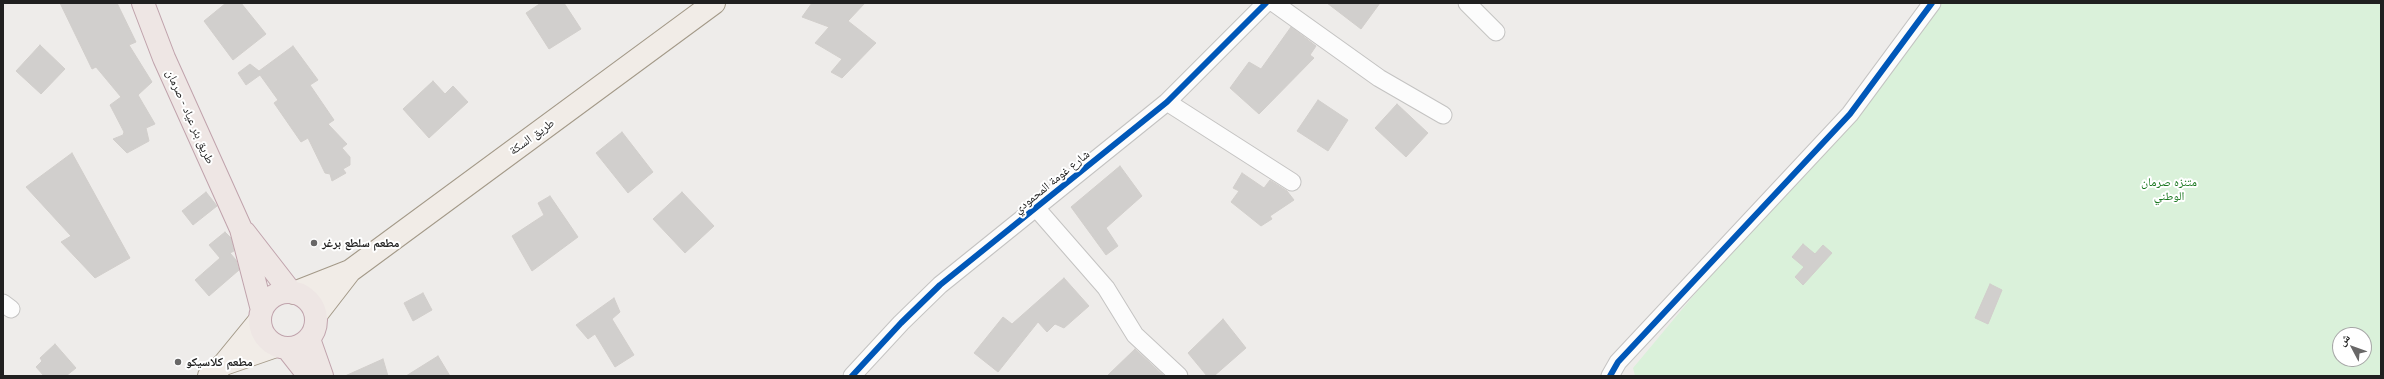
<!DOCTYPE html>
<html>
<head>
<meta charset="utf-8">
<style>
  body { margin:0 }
  #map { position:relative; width:2384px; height:379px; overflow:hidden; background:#eeecea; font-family:Montserrat,"Noto Naskh Arabic",sans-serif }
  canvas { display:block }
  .frame { position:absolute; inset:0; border:4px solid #202020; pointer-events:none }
  .north { position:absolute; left:2332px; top:327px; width:40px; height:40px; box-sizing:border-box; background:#fff; border:1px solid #a6a6a6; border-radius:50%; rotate:311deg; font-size:11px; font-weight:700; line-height:16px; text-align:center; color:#202020 }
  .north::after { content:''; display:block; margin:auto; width:14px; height:18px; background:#686767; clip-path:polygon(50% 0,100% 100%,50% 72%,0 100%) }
</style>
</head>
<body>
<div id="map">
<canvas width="2384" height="379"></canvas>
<div class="frame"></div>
<div class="north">ش</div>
</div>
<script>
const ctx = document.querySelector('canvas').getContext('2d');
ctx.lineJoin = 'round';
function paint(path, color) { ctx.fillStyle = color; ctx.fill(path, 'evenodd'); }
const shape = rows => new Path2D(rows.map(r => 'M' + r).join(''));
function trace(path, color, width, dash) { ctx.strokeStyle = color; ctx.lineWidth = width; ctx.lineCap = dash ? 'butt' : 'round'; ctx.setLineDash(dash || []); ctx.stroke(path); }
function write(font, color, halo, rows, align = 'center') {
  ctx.font = font + ' Montserrat,"Noto Naskh Arabic",sans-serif'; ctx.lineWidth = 4; ctx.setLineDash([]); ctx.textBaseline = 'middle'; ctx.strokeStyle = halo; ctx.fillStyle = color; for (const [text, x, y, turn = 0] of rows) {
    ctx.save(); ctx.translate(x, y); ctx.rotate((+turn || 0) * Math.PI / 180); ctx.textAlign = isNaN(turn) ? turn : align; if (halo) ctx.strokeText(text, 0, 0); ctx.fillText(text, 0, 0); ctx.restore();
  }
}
paint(shape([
  [1938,3,2381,3,2381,376,1635,376,1633,368],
  [2340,335,2364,335,2364,359,2340,359]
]), '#daf1da');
const building = shape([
  [60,3,117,3,136,42,129,45,152,82,138,95,155,124,146,128,149,141,127,153,113,139,123,135,124,132,110,105,121,97,96,67,92,69,60,3],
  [226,3,241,3,266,34,233,60,204,21,226,3],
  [541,3,564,3,581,29,549,49,526,13,541,3],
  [812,3,865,3,848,21,876,43,842,78,831,72,842,59,815,43,829,27,802,17,812,3],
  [1327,3,1380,3,1361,29,1327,3],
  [1291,27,1316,46,1310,55,1314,58,1259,114,1230,88,1249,62,1261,69,1291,27],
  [40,45,65,69,41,94,16,71,40,45],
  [293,46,318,80,310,85,334,120,328,124,347,144,342,148,350,157,350,165,343,169,346,173,332,181,330,174,325,173,308,138,301,142,274,103,278,100,260,75,246,85,238,73,250,64,259,71,293,46],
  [433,81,445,94,453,86,468,102,429,138,403,109,433,81],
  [1318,100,1348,120,1328,151,1297,131,1318,100],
  [1397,104,1428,133,1406,157,1375,128,1397,104],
  [622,132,653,172,628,193,596,153,622,132],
  [72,153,130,258,95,278,61,242,71,236,26,187,72,153],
  [1120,166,1142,196,1106,228,1118,246,1106,255,1071,207,1120,166],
  [1242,173,1264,188,1270,180,1287,191,1294,200,1270,216,1272,219,1261,226,1231,202,1239,191,1233,188,1242,173],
  [206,192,217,206,193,225,182,211,206,192],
  [682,192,714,226,685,253,653,219,682,192],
  [550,196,578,237,532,271,512,236,544,215,538,203,550,196],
  [225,232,231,238,234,251,230,253,236,260,239,270,209,296,195,280,220,258,209,245,225,232],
  [1803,244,1815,254,1823,245,1832,253,1803,285,1795,277,1804,267,1792,257,1803,244],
  [1064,278,1089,306,1064,328,1055,324,1047,332,1038,322,998,372,974,353,1003,317,1012,324,1064,278],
  [1990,284,2002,290,1988,324,1975,318,1990,284],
  [423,293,432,310,413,321,404,303,423,293],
  [614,298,620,312,612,319,634,355,615,367,595,334,588,339,576,325,614,298],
  [1223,319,1246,348,1214,376,1207,376,1188,353,1223,319],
  [55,344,76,368,66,376,44,376,36,367,42,361,40,358,55,344],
  [1135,349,1164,376,1107,376,1135,349],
  [438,356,450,376,406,376,438,356],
  [383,359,388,376,345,376,383,359]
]);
paint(building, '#d1cfcd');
trace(building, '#d1cecb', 1);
const minor = shape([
  [1274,3,1379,78,1443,115],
  [1467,3,1496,32],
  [1167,102,1292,182],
  [1037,209,1106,288,1135,335,1179,376],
  [3,303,11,309],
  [852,376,901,323,940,285,1167,102,1266,3],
  [1610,376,1618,362,1850,114,1932,3]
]);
const primary = shape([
  [294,293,350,271,714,3],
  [316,315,350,271],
  [224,364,276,346],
  [209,376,224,364,260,320]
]);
const trunk = shape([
  [143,3,164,58,241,229,262,310],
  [245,233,290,291],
  '260 320a28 28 0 1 1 56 0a28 28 0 1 1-56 0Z',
  [309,339,322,376],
  [287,348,309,376]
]);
trace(minor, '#c4c3c2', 19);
trace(primary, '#a39988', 24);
trace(trunk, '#c0a3ac', 24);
trace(minor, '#fcfcfc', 17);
trace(primary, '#f1ece7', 22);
trace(trunk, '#eee6e4', 22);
trace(shape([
  [852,376,901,323,940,285,1167,102,1266,3],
  [1610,376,1618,362,1850,114,1932,3]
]), '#0057b8', 6);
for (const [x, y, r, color] of [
  [314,243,4,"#686767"],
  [178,362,4,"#686767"]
]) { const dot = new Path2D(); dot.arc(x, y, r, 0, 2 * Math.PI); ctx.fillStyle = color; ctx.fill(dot); trace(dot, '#fff', 1.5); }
write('12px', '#202020', '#fff', [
  ["طريق بئر عياد - صرمان",190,117,66],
  ["طريق السكة",532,137,-36],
  ["شارع غومة المحمودي",1052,182,-39]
]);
write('12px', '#17761d', '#fff', [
  ["متنزه صرمان",2169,182],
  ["الوطني",2169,196]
]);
write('bold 12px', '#202020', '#fff', [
  ["مطعم سلطع برغر",322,243],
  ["مطعم كلاسيكو",186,362]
], 'left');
</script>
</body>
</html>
